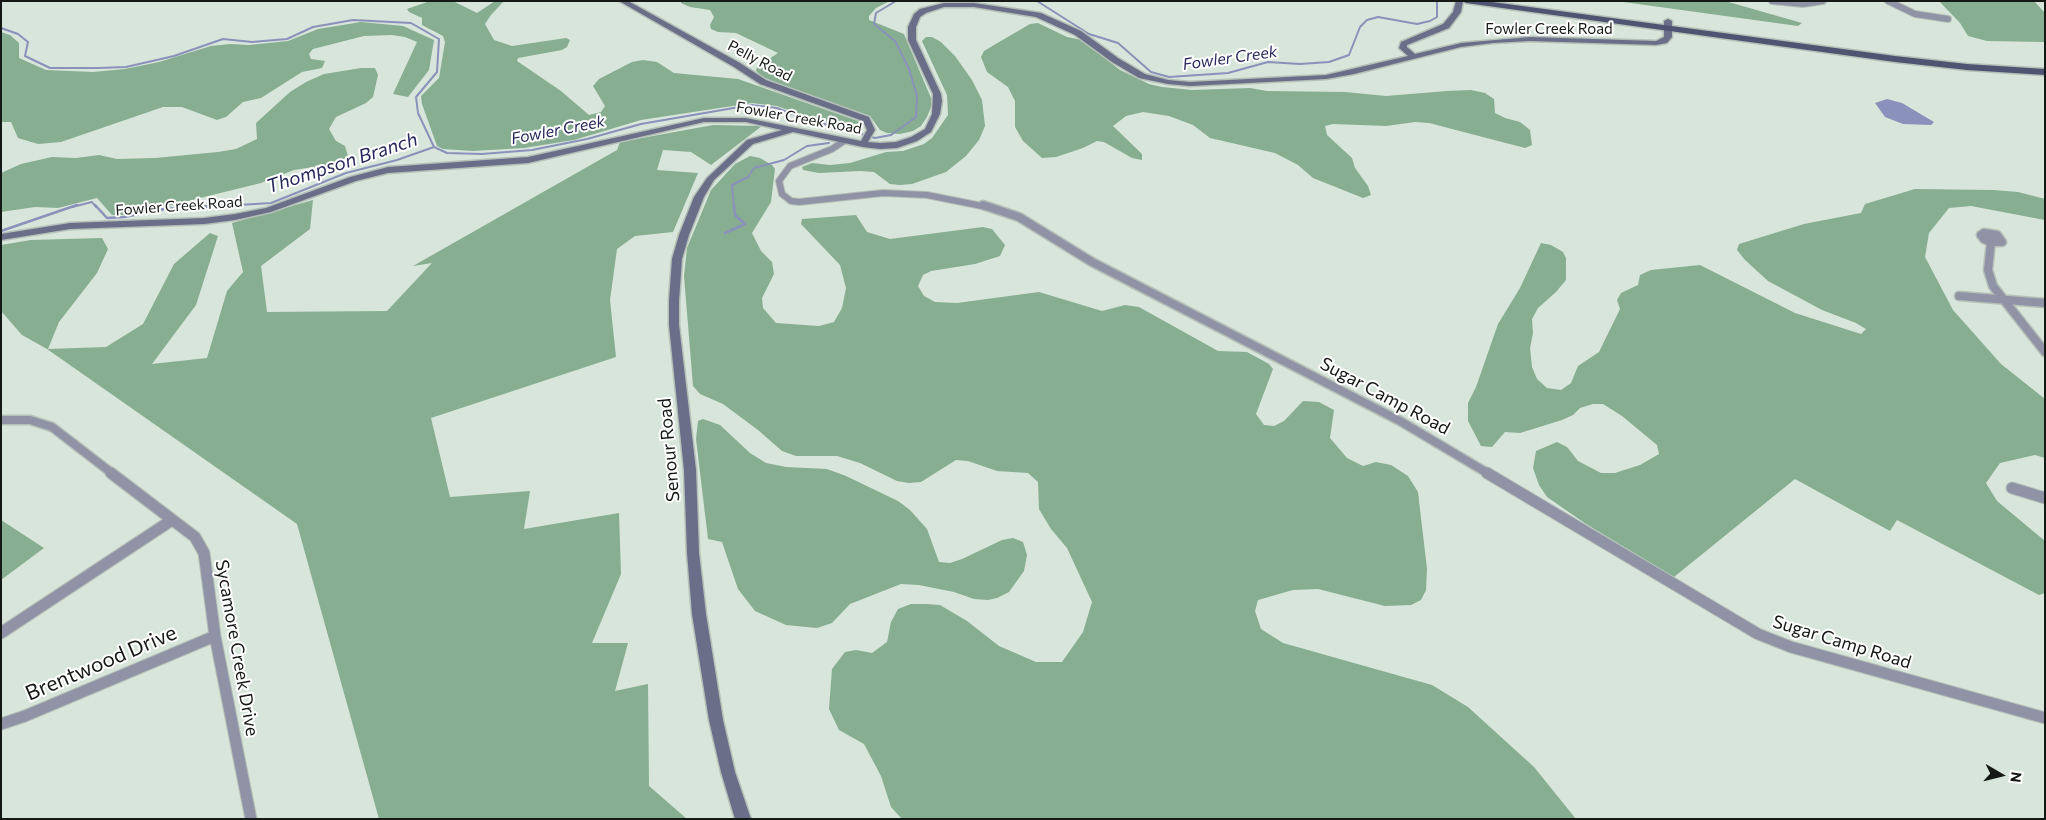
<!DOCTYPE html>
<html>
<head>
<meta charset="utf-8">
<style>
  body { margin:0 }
  #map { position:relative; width:2046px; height:820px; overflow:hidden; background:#d8e5da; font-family:Commissioner,sans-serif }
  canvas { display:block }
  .frame { position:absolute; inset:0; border:2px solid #141915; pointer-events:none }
  .north { position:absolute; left:1976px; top:750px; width:50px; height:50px; -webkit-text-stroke:4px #fff; paint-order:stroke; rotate:98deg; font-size:14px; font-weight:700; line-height:20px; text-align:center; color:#141915 }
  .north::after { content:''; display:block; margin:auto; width:18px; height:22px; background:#141915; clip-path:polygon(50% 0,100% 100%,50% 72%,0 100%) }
</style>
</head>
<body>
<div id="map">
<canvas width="2046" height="820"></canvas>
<div class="frame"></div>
<div class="north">N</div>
</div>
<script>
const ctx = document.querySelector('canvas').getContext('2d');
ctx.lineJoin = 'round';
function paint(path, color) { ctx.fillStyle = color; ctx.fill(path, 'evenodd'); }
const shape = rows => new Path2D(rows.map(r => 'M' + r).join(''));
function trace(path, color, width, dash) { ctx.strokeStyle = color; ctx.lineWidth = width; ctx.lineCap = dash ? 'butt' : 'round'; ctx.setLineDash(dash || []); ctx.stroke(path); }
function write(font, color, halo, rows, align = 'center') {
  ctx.font = font + ' Commissioner,sans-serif'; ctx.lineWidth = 4; ctx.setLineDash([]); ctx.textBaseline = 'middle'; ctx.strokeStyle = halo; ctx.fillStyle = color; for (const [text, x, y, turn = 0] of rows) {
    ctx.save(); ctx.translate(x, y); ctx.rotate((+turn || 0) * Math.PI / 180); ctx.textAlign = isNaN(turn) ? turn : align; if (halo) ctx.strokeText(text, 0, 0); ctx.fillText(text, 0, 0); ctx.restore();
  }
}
paint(shape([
  [430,1,453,1,477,13,495,1,504,1,491,15,485,24,494,40,512,46,566,38,570,40,567,47,562,50,518,58,517,61,561,91,589,115,601,112,605,106,593,86,599,79,632,62,643,60,657,62,674,73,738,79,858,121,863,126,863,130,811,118,777,106,752,103,641,120,574,140,524,148,473,151,443,149,437,146,422,104,421,96,439,78,445,42,443,36,422,25,422,18,409,12,407,9],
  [681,1,890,1,876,8,869,16,869,20,904,34,931,98,931,107,927,117,921,126,913,131,900,134,887,133,880,130,870,116,788,88,763,77,756,71,757,67,778,53,736,33,718,32,711,29,710,25,714,17,710,10,690,7,681,3],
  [1616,1,1725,1,1802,23,1798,26],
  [1939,1,2034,1,2045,13,2045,42,1987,41,1968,36,1960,23],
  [361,22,403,26,434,40,429,70,408,97,393,94,417,42,405,37,392,35,364,36,313,49,309,54,311,59,325,61,322,68,302,72,261,98,243,102,226,117,217,120,182,107,163,107,61,142,38,144,18,138,11,122,1,122,1,32,10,35,19,43,19,58,46,70,93,72,125,69,159,62,211,46,230,44,249,45,288,41,318,29],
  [1038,23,1067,37,1082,40,1120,70,1149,84,1162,87,1192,90,1250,88,1267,91,1345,92,1386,96,1447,91,1471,90,1485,93,1494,99,1495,113,1505,118,1520,122,1530,130,1532,145,1525,148,1429,123,1415,122,1386,126,1333,124,1325,126,1327,135,1352,158,1355,168,1368,186,1371,195,1363,198,1313,178,1298,165,1275,153,1210,138,1193,125,1169,116,1143,112,1126,116,1113,126,1142,154,1142,160,1132,158,1104,142,1097,141,1083,148,1056,157,1042,158,1023,141,1015,127,1015,101,1008,87,987,72,981,57,984,51,994,45,1030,24],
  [926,37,932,37,941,42,955,56,972,80,982,100,985,126,979,140,966,156,946,172,912,184,900,185,890,184,874,172,860,171,819,173,803,170,802,167,812,163,830,165,850,163,886,152,903,151,924,144,932,138,948,115,947,95,922,41],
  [361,68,375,68,378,75,373,97,366,103,336,117,329,129,336,141,345,146,348,156,338,163,294,170,261,183,131,215,112,215,97,198,58,208,35,207,1,212,1,173,21,164,52,157,76,158,99,155,117,159,155,158,218,152,236,149,257,139,256,123,290,92,306,82,324,74],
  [713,125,762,126,711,165,691,152,663,150,657,170,698,173,673,232,635,236,617,249,610,300,616,357,431,418,450,497,530,491,524,529,619,513,621,574,592,643,628,643,615,691,648,684,649,786,687,819,379,819,297,524,47,349,22,335,1,311,1,245,31,240,102,238,108,249,97,273,59,322,48,349,106,347,143,324,174,264,210,233,218,236,196,305,152,364,207,358,227,291,243,272,232,223,313,200,310,229,261,266,267,312,387,311,432,263,413,266,617,150,620,142],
  [750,156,760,158,772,165,775,169,771,202,752,233,761,251,772,262,774,274,762,298,763,308,776,323,819,326,834,322,842,308,846,288,840,265,801,224,802,219,856,215,867,232,890,239,983,227,992,229,1005,245,1000,256,975,264,931,271,923,275,918,286,924,296,935,302,957,303,1039,292,1102,311,1125,305,1139,307,1218,351,1247,352,1269,364,1273,369,1256,414,1264,425,1274,426,1284,421,1303,401,1319,402,1334,410,1330,438,1347,458,1363,466,1376,462,1391,465,1408,476,1418,492,1427,569,1426,590,1421,600,1411,605,1385,606,1318,589,1293,590,1258,600,1255,611,1261,629,1283,643,1432,685,1468,707,1534,767,1576,819,902,819,891,807,881,776,864,744,839,730,829,709,832,669,845,652,856,650,872,653,887,642,891,622,898,609,911,604,926,604,940,605,967,621,999,646,1036,662,1062,662,1083,632,1092,602,1067,548,1051,529,1039,509,1038,482,1028,473,997,471,968,461,956,460,921,482,909,483,897,481,860,463,837,456,796,456,782,451,758,430,723,404,700,394,693,386,684,276,687,248,711,190,735,164],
  [1915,189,1993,190,2018,192,2045,199,2045,220,1971,206,1949,208,1929,233,1925,257,1953,310,2001,364,2045,399,2045,458,2035,455,2000,463,1986,483,1997,501,2045,541,2045,593,2039,595,1897,520,1890,531,1795,479,1674,577,1586,524,1547,497,1539,485,1533,468,1536,451,1557,442,1567,447,1578,461,1601,473,1615,473,1640,465,1659,454,1657,445,1622,416,1603,404,1593,404,1580,408,1573,415,1562,420,1520,433,1505,432,1492,447,1481,446,1468,421,1468,403,1476,387,1498,324,1520,288,1541,243,1551,245,1563,252,1566,258,1566,280,1556,292,1538,308,1532,319,1533,333,1530,348,1532,367,1537,379,1547,388,1561,390,1571,383,1578,366,1599,352,1620,309,1617,300,1621,293,1638,285,1640,275,1651,270,1700,265,1795,313,1861,334,1866,329,1856,323,1822,310,1768,281,1745,260,1737,250,1739,244,1804,224,1861,213,1865,204],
  [703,419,720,425,750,453,766,463,786,467,827,469,846,476,898,501,910,510,927,529,939,562,950,563,962,559,1002,540,1013,538,1023,542,1027,555,1024,571,1009,592,997,598,988,600,974,599,954,592,919,585,901,584,850,604,832,623,817,628,786,625,755,611,738,589,722,542,708,539,696,439,698,421],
  [1,520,44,548,1,580]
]), '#87ae90');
paint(shape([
  [1887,99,1902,103,1934,122,1931,125,1903,124,1885,117,1875,103]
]), '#8a91ba');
trace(shape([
  [1037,1,1089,34,1118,43,1151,72,1169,77,1228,73,1268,62,1300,64,1329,62,1349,55,1360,27,1367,20,1378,17,1417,24,1430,21,1437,17,1437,1],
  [1,28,18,34,28,42,25,56,50,68,98,68,126,67,174,56,223,39,252,42,287,39,313,27,353,20,411,23,439,39,437,72,416,97,418,113,434,147,447,153,482,154,532,150,587,139,641,124,751,105,777,108,803,118,875,138,891,135,916,117,917,96,909,69,895,41,874,24,876,13,896,1],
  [72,207,92,202,96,207],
  [206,207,271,203,346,173,397,160,434,147],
  [734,207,732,185,748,177,754,168,784,160,807,146,829,143]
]), '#8a91ba', 2);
trace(shape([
  [95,205,107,218,124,217,164,209,228,205],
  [1,231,77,205],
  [725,233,745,224,735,215,734,205]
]), '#8a91ba', 2.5);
const streetFar2 = shape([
  [1772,1,1803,4,1823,1],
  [1888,1,1915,14,1948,19],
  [844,141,832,149,790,166,779,181,782,194,791,201,799,202,883,193,927,195,987,207]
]);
const streetFar1 = shape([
  [983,205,1019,217,1092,262,1400,421,1489,474],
  [1984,233,1997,235,2002,242,1991,242,1984,239,1981,235,1984,233],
  [1991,242,1988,270,1993,286,2045,352],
  [1959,296,2045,303],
  [1,420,30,420,52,427,113,474]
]);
const street = shape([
  [111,473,195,537,204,553,215,636,251,819],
  [1487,473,1758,634,1791,647,2045,718],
  [2012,488,2045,498],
  [1,633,172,520],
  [1,724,25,716,215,636]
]);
const secondary = shape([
  [619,1,628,1,740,63,766,80,869,117,875,130,868,142,880,143,896,142,911,137,925,129,932,114,933,94,908,40,908,27,914,14,920,9,944,3,974,3,1041,13,1081,31,1118,58,1145,74,1168,80,1190,82,1326,75,1408,56,1399,48,1401,42,1443,24,1453,12,1456,1,1463,1,1461,12,1449,28,1407,45,1407,47,1415,54,1461,43,1530,37,1656,41,1664,37,1664,21,1668,19,1672,21,1672,37,1667,43,1656,45,1530,41,1493,43,1461,47,1354,74,1326,79,1190,86,1168,84,1139,78,1112,62,1075,35,1036,17,974,7,944,7,926,13,920,17,916,27,916,40,941,94,942,101,940,114,931,132,917,141,897,148,880,149,863,147,793,132,753,144,714,180,704,197,689,235,682,259,679,301,679,325,696,470,699,553,706,614,723,720,735,772,751,819,735,819,721,772,709,720,692,614,687,553,684,470,669,325,669,301,672,259,679,235,694,197,707,178,747,140,782,130,746,122,704,122,528,163,388,173,356,181,271,212,235,220,204,224,70,229,1,240,1,234,70,223,204,218,235,214,266,208,350,177,388,167,528,157,704,118,746,118,861,141,867,130,863,121,760,84,734,67,619,1]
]);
const primary = shape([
  [1462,1,1485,1,1895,56,1967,64,2045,69,2045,75,1967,70,1895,62,1466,3,1462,1]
]);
trace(streetFar2, '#b5c0b7', 8);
trace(streetFar1, '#b5c0b7', 11);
trace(street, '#b5c0b7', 13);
trace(secondary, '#b5c0b7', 3);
trace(primary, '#b5c0b7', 3);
trace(streetFar2, '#9093a6', 6);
trace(streetFar1, '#9093a6', 8);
trace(street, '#9093a6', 11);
paint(secondary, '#6a6e89');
paint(primary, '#4f5473');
write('15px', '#141915', '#fff', [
  ["Fowler Creek Road",1549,29],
  ["Pelly Road",760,61,28],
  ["Fowler Creek Road",799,118,10],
  ["Fowler Creek Road",179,206,-4]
]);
write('italic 16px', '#26285c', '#fff', [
  ["Fowler Creek",1230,58,-8],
  ["Fowler Creek",558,130,-11]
]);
write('18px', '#141915', '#fff', [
  ["Sugar Camp Road",1385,396,28],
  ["Senour Road",669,450,-95],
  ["Sugar Camp Road",1842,642,17],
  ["Sycamore Creek Drive",237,648,80]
]);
write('italic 19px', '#26285c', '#fff', [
  ["Thompson Branch",342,163,-18]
]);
write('21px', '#141915', '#fff', [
  ["Brentwood Drive",101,663,-23]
]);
</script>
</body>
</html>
